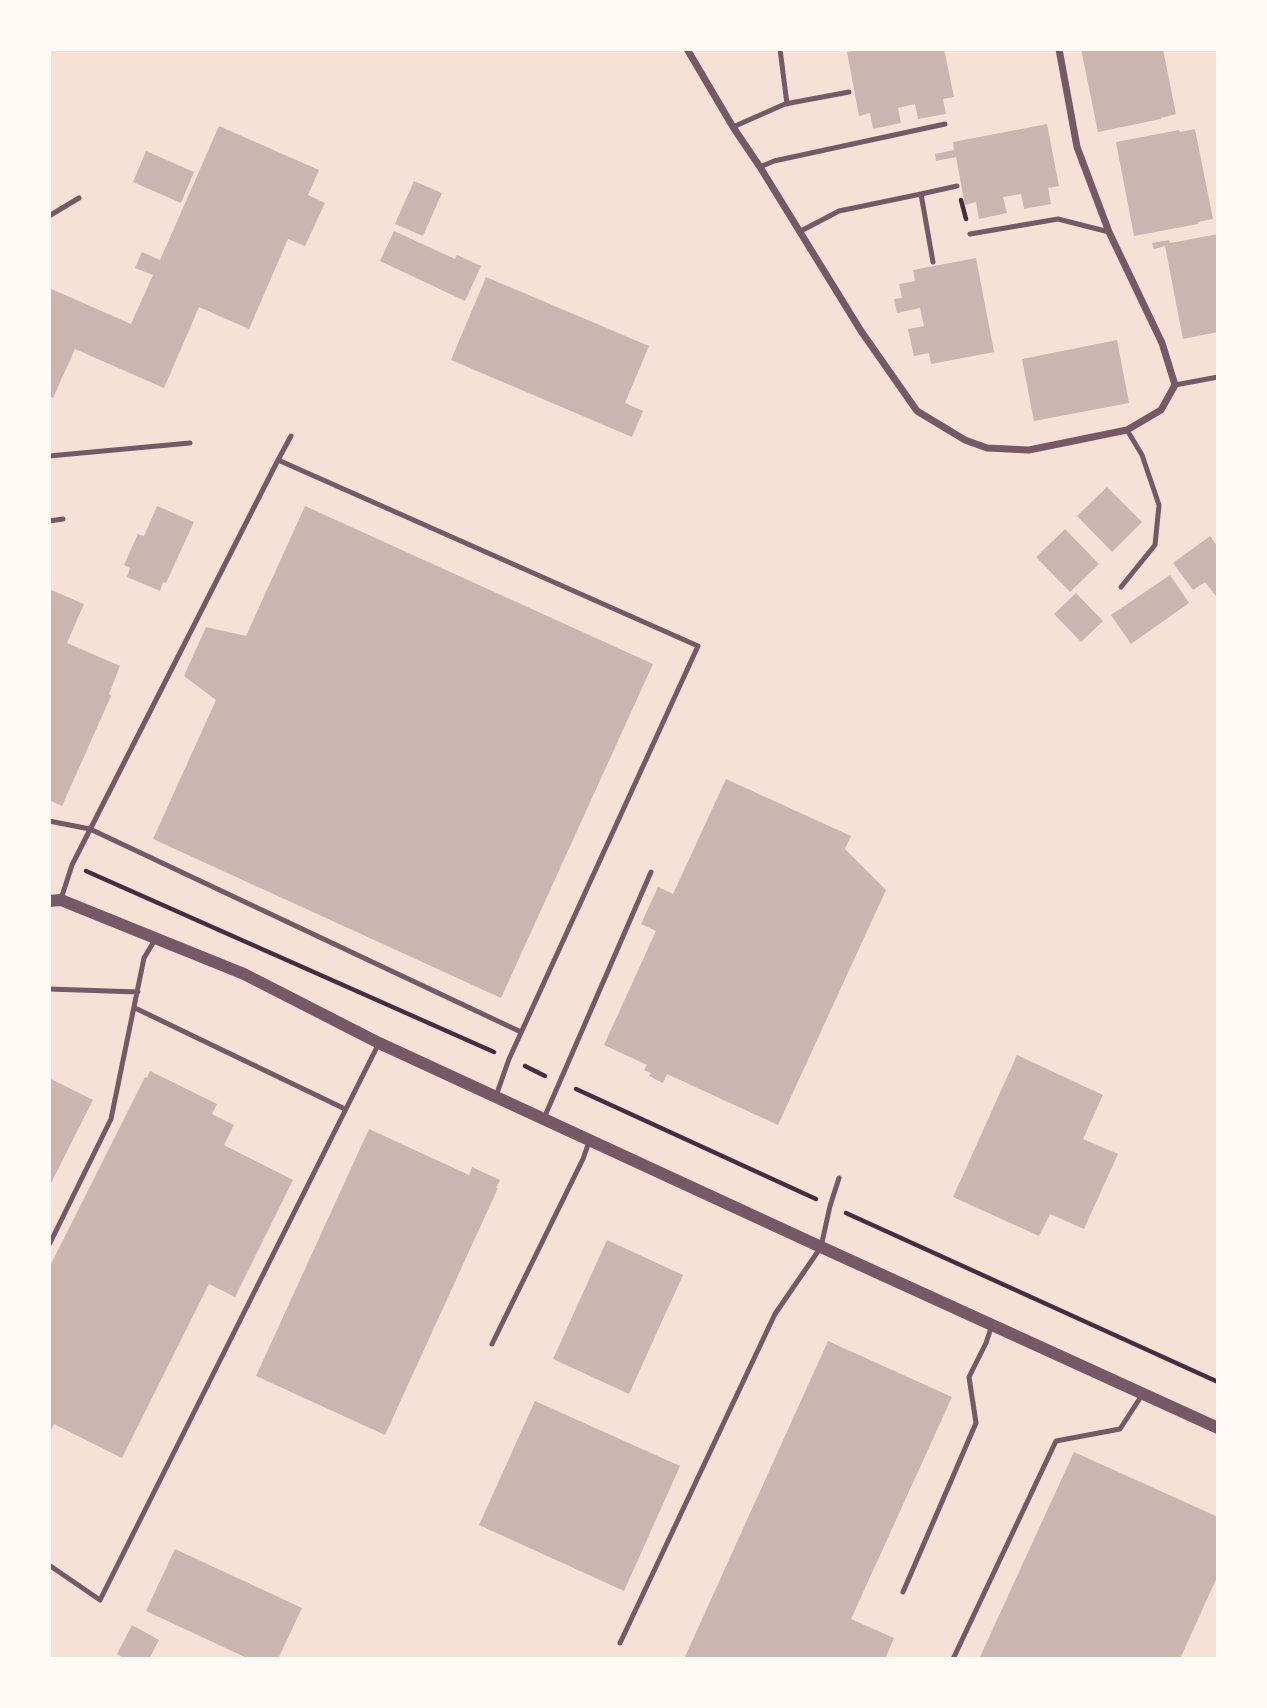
<!DOCTYPE html>
<html>
<head>
<meta charset="utf-8">
<style>
  body { margin:0 }
  #map { position:relative; width:1267px; height:1708px; overflow:hidden; background:#f7e1d7; font-family:Signika,sans-serif }
  canvas { display:block }
  .frame { position:absolute; inset:0; border:51px solid #fffaf5; pointer-events:none }
</style>
</head>
<body>
<div id="map">
<canvas width="1267" height="1708"></canvas>
<div class="frame"></div>
</div>
<script>
const ctx = document.querySelector('canvas').getContext('2d');
ctx.lineJoin = 'round';
function paint(path, color) { ctx.fillStyle = color; ctx.fill(path, 'evenodd'); }
const shape = rows => new Path2D(rows.map(r => 'M' + r).join(''));
function trace(path, color, width, dash) { ctx.strokeStyle = color; ctx.lineWidth = width; ctx.lineCap = dash ? 'butt' : 'round'; ctx.setLineDash(dash || []); ctx.stroke(path); }
paint(shape([
  [865,49,944,49,954,97,943,99,946,114,918,119,915,104,898,108,901,123,873,129,870,113,859,116,847,52],
  [1081,49,1163,49,1176,114,1161,118,1161,119,1098,132],
  [1047,124,1059,186,1048,188,1051,204,1024,209,1021,194,1003,197,1007,213,979,219,976,202,965,205,956,157,936,161,935,154,954,150,953,142],
  [219,126,319,170,308,195,325,203,305,246,288,239,249,329,199,307,164,388,75,349,53,398,49,396,49,288,131,324,153,275,135,268,142,252,160,260],
  [1195,129,1213,219,1198,222,1198,224,1134,236,1116,142,1179,130,1180,132],
  [146,151,194,172,181,203,133,182],
  [414,181,442,193,423,236,395,224],
  [394,231,455,259,457,255,481,266,465,301,380,261],
  [1218,234,1218,332,1183,339,1165,246,1154,249,1152,243,1169,240,1170,243],
  [976,258,994,352,931,364,929,353,914,356,908,329,924,326,920,308,897,313,894,299,902,298,899,284,915,281,913,270],
  [486,277,649,346,625,403,643,411,632,437,451,360],
  [1117,340,1129,403,1034,421,1022,359],
  [1107,487,1142,522,1112,552,1077,516],
  [157,506,194,522,166,583,163,582,160,591,127,577,130,568,124,565,138,534,144,536],
  [305,506,653,664,501,998,153,839,216,700,184,676,206,627,246,636],
  [1065,529,1099,564,1070,592,1036,557],
  [1210,536,1218,547,1218,594,1216,596,1205,582,1193,590,1173,563],
  [1170,575,1189,603,1131,644,1111,615],
  [49,589,84,604,67,643,120,666,109,694,111,696,62,806,49,800],
  [1076,593,1103,621,1081,642,1054,614],
  [726,779,851,836,845,849,886,890,778,1125,667,1074,663,1083,649,1076,651,1073,644,1070,647,1065,604,1045,656,931,641,924,658,887,673,894],
  [1017,1055,1103,1095,1083,1139,1118,1154,1084,1229,1050,1214,1039,1236,953,1197],
  [150,1071,217,1104,212,1114,234,1125,224,1145,293,1180,235,1297,209,1284,122,1458,54,1424,49,1434,49,1268,145,1077,147,1078],
  [49,1078,93,1100,49,1187],
  [369,1129,469,1175,472,1167,500,1180,496,1188,498,1188,385,1435,256,1376],
  [607,1240,683,1275,629,1394,553,1359],
  [828,1341,952,1397,851,1619,894,1638,885,1659,684,1659],
  [535,1401,680,1466,624,1591,479,1525],
  [1074,1452,1218,1517,1218,1575,1180,1659,979,1659],
  [175,1549,302,1608,278,1659,249,1659,146,1611],
  [132,1625,159,1640,149,1659,125,1659,117,1654]
]), '#ccb4b1');
trace(shape([
  [961,200,966,219],
  [86,871,494,1052],
  [525,1066,545,1076],
  [576,1089,816,1199],
  [846,1213,1218,1382]
]), '#4a2c40', 4.5);
trace(shape([
  [780,49,787,104],
  [733,127,785,104,849,92],
  [760,167,774,161,945,124],
  [921,194,957,186],
  [49,216,79,198],
  [799,232,839,211,921,194,933,262],
  [970,234,1058,219,1109,232],
  [1175,385,1218,377],
  [49,456,190,443],
  [278,460,291,436],
  [49,521,63,519],
  [1121,587,1155,545,1159,505,1142,455,1127,430],
  [49,821,90,829,521,1032],
  [61,899,72,865,278,460,698,646,509,1059,496,1096],
  [49,989,138,992],
  [135,1008,345,1109],
  [544,1118,651,872],
  [49,1245,111,1119,144,958,156,938],
  [492,1344,583,1159,589,1142],
  [49,1565,100,1600,379,1043],
  [903,1592,976,1423,969,1377,986,1343,992,1325],
  [620,1643,775,1314,821,1247,830,1206,839,1178],
  [953,1659,1056,1441,1120,1429,1142,1395]
]), '#755966', 5);
trace(shape([
  [687,49,733,127,760,167,861,331,917,411,965,440,987,448,1029,450,1127,430,1161,410,1175,385,1162,343,1109,232,1077,147,1059,49]
]), '#755966', 7);
trace(shape([
  [49,901,61,900,244,974,379,1043,821,1247,1218,1428]
]), '#755966', 12);
</script>
</body>
</html>
